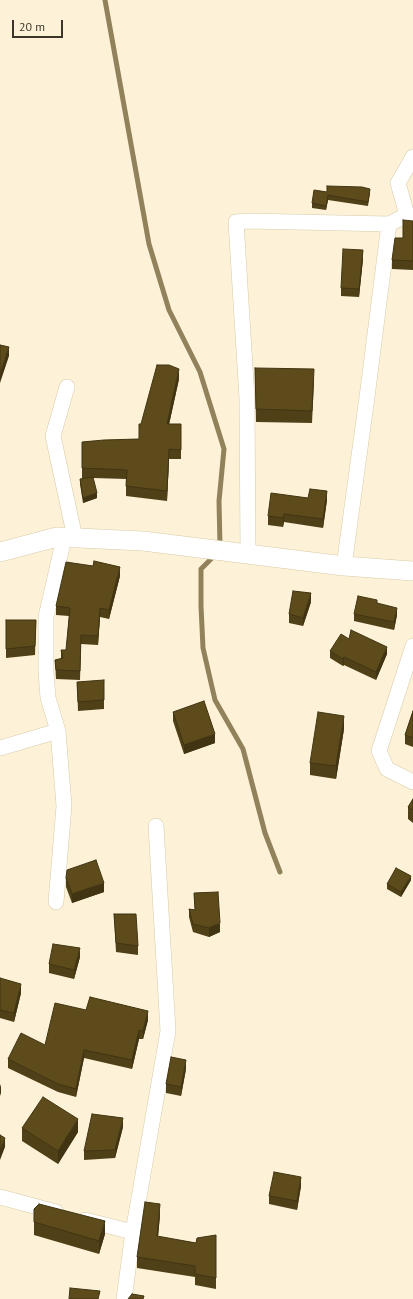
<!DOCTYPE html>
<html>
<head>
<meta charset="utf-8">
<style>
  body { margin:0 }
  #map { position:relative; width:413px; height:1299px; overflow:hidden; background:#fdf2d7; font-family:"PT Sans",sans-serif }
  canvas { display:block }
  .scale { position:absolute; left:12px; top:20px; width:51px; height:18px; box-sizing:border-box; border:2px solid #3b3629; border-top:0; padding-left:5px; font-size:12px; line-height:14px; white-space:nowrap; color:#3b3629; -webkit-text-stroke:3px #fdf2d7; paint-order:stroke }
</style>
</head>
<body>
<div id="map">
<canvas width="413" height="1299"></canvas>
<div class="scale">20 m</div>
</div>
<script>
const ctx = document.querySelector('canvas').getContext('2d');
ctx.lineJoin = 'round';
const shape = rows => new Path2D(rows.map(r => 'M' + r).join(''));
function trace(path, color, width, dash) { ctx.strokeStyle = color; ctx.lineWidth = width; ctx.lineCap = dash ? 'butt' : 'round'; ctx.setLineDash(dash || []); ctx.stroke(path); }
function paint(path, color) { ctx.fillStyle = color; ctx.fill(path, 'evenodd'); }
trace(shape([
  [105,0,149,244,169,310,200,372,224,449,219,501,220,546],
  [216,554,201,569,201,606,203,648,215,700,243,749,265,833,280,872]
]), '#92825c', 5);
const minor = shape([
  [413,157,398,183,407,215,413,216],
  [67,387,53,436,75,538],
  [248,554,247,399,236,222,248,221,389,224,407,215],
  [344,566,367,397,389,224],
  [413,646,379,751,387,769,413,782],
  [0,748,58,731],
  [56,902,64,806,58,731,48,698,46,672,46,617,64,538],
  [0,1197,56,1212],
  [85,1220,133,1232],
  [124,1299,133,1232,168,1031,156,826]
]);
const tertiary = shape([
  [0,552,57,537,143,541,344,566,413,571]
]);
trace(minor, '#d7caa8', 16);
trace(tertiary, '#d7caa8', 20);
trace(minor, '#fff', 15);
trace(tertiary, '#fff', 19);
paint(shape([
  [327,192,370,193,368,206,328,200,326,210,312,208,312,203],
  [413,221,413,270,392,269,392,260,403,238],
  [363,259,359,297,341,296,341,288],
  [255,368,314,381,312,423,256,422],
  [179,379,169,424,181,424,181,459,169,459,167,501,126,496,126,479,93,478,97,498,83,503,80,484,80,479,87,478,82,478,82,442,139,439,141,424],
  [308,498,327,500,323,528,284,522,283,527,268,525,268,516],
  [120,576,109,619,100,617,98,645,81,644,80,680,56,679,55,660,61,659,61,650,66,650,69,616,56,615,56,606],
  [311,602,303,626,289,623,289,614],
  [377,603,397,615,394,630,354,621,354,614],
  [6,620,36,620,35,655,6,658],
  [349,639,387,654,376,680,344,665,343,666,330,658,330,651],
  [77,682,104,700,104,709,78,711],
  [413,711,413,747,405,744,405,735],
  [173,712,215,743,184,754,173,721],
  [344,729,336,779,310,775,310,763],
  [413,799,413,823,408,819,408,807],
  [66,878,104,892,72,903,66,887],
  [411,880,401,897,387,889,387,884],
  [194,893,220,932,209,937,193,932,189,917,189,909,195,910],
  [114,914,138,946,138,955,116,952],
  [80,957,74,979,49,973,49,964],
  [0,978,21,993,14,1022,0,1018],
  [86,1010,148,1020,143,1039,139,1039,132,1069,84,1058,76,1097,58,1092,8,1068,8,1059,45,1045],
  [186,1069,181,1096,166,1093,166,1084],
  [123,1127,115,1158,84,1160,84,1151],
  [22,1128,78,1132,58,1164,22,1141],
  [301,1186,297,1210,269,1204,269,1196],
  [34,1209,105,1234,99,1254,34,1235],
  [160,1215,158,1237,196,1243,216,1235,216,1289,195,1285,195,1277,137,1268,137,1257]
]), '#504017');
paint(shape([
  [328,195,328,200,326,210,326,206],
  [363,250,363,259,359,297,359,289],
  [9,347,9,356,0,383,0,374],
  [179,369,179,379,167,434,167,424],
  [169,449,169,459,167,501,167,491],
  [327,491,327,500,323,528,323,519],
  [97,493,97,498,83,503,83,498],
  [284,514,284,522,283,527,283,518],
  [120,567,120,576,109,619,109,610],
  [311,593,311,602,303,626,303,618],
  [100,608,100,617,98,645,98,636],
  [397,608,397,615,394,630,394,622],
  [387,647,387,654,376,680,376,672],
  [344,657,344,665,343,666,343,659],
  [344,716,344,729,336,779,336,766],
  [215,734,215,743,184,754,184,745],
  [411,876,411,880,401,897,401,892],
  [104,883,104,892,72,903,72,894],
  [220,923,220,932,209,937,209,928],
  [80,948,80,957,74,979,74,970],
  [21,984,21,993,14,1022,14,1013],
  [148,1011,148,1020,143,1039,143,1031],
  [139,1030,139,1039,132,1069,132,1060],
  [84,1050,84,1058,76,1097,76,1089],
  [186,1060,186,1069,181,1096,181,1087],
  [1,1084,1,1093,0,1096,0,1087],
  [123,1118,123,1127,115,1158,115,1150],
  [78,1119,78,1132,58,1164,58,1151],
  [5,1138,5,1147,0,1160,0,1151],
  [301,1177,301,1186,297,1210,297,1201],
  [160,1204,160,1215,157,1247,157,1236],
  [105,1221,105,1234,99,1254,99,1241]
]), '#413413');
const building = shape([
  [327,186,362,187,370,189,368,202,328,195,326,206,312,203,314,190,327,192,327,186],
  [403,220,413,221,413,261,392,260,395,238,403,238,403,220],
  [343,249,363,250,359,289,341,288,343,249],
  [0,345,9,347,0,374,0,345],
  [157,365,169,365,179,369,167,424,181,424,181,450,169,449,167,491,126,486,127,470,82,468,82,442,104,440,139,439,139,424,141,424,157,365],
  [255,368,314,369,312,411,256,409,255,368],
  [93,477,97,493,83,498,80,479,93,477],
  [310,489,327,491,323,519,284,514,283,518,268,516,271,493,308,498,310,489],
  [94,561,120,567,109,610,100,608,98,636,81,635,80,671,56,670,55,660,63,658,61,650,66,650,70,608,56,606,66,562,93,566,94,561],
  [293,591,311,593,303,618,289,614,293,591],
  [358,596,377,600,377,603,397,608,394,622,354,614,358,596],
  [6,620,36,620,35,646,6,649,6,620],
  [351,630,387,647,376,672,344,657,343,659,330,651,341,634,349,639,351,630],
  [104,680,104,700,78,702,77,682,104,680],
  [204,701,215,734,184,745,173,712,204,701],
  [413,711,413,738,405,735,413,711],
  [318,712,344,716,336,766,310,763,318,712],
  [413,799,413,810,408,807,413,799],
  [96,860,104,883,72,894,66,878,67,870,96,860],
  [396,868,411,876,401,892,387,884,396,868],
  [218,892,220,923,209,928,193,924,189,909,195,910,194,893,218,892],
  [114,914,136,914,138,946,116,943,114,914],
  [53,944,80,948,74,970,49,964,53,944],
  [0,978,21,984,14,1013,0,1010,0,978],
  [90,997,148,1011,143,1031,139,1030,132,1060,84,1050,76,1089,58,1084,8,1059,21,1033,45,1045,55,1003,86,1010,90,997],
  [171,1057,186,1060,181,1087,166,1084,171,1057],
  [43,1097,78,1119,58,1151,22,1128,43,1097],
  [92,1114,123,1118,115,1150,84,1151,92,1114],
  [0,1135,5,1138,0,1151,0,1135],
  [274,1172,301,1177,297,1201,269,1196,274,1172],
  [145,1202,160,1204,157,1236,196,1243,197,1238,216,1235,216,1278,195,1274,195,1266,137,1257,145,1202],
  [39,1204,105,1221,99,1241,34,1222,34,1209,39,1204],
  [70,1288,100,1291,98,1299,69,1299,70,1288],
  [132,1294,144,1296,143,1299,128,1299,132,1294]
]);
paint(building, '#5d4b1b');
trace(building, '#413413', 1);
</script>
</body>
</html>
